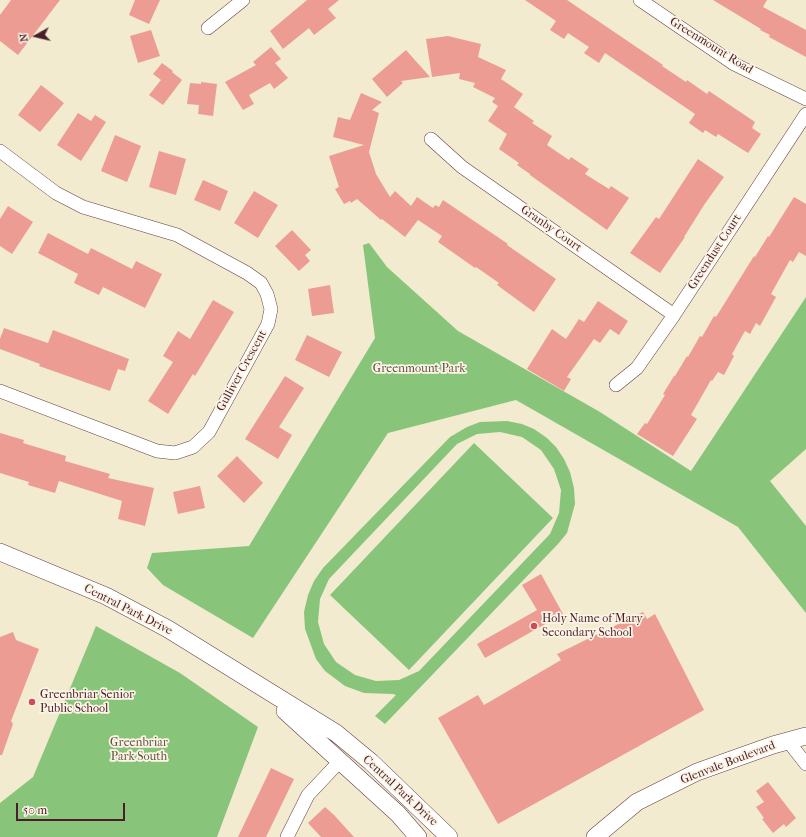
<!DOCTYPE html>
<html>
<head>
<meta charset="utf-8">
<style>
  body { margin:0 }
  #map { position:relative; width:806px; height:837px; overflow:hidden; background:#f2ebd0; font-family:"IM FELL French Canon",serif }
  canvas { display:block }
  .north { position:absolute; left:16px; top:16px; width:40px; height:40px; -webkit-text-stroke:3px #fcf5e5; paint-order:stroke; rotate:262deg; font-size:11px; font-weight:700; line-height:16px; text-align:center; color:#4a1f2b }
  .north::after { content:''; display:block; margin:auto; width:14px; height:18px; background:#4a1f2b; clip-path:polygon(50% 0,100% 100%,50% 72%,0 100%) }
  .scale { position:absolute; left:16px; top:803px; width:109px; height:18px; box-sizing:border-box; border:2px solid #4a1f2b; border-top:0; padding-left:5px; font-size:12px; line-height:14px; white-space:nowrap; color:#4a1f2b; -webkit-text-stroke:3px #fcf5e5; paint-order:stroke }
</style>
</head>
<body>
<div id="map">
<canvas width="806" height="837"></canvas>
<div class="north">N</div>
<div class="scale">50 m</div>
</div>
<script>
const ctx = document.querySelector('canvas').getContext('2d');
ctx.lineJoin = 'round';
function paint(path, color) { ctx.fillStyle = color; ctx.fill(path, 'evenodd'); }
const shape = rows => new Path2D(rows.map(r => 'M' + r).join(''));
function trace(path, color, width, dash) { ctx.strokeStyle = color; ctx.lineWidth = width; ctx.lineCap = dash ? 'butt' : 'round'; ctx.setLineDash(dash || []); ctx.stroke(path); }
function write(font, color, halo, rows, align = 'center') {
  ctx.font = font + ' "IM FELL French Canon",serif'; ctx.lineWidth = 3.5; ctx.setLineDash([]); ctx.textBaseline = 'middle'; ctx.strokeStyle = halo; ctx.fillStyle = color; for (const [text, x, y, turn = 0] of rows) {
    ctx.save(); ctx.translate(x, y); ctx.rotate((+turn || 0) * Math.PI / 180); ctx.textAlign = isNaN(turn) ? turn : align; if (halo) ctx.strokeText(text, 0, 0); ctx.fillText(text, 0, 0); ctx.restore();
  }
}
paint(shape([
  [369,243,387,267,458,331,600,412,691,471,806,297,806,449,770,481,806,526,806,613,738,527,516,400,388,433,253,638,163,585,147,568,152,553,249,546,375,338,363,245],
  [507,421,522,424,534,429,547,438,556,447,564,459,570,472,574,488,575,504,567,533,558,544,385,724,375,716,396,695,393,694,364,693,345,686,325,671,316,659,305,629,304,612,308,595,314,581,323,568,450,437,467,427,480,422],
  [500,432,522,437,541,450,554,469,561,490,559,513,550,534,419,671,399,680,376,681,355,675,336,662,324,644,318,622,320,599,329,579,457,444,477,434],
  [474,443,553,518,409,670,330,595],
  [96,626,180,673,258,727,217,837,0,837,0,803,33,777]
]), '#88c57b');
paint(shape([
  [11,0,60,0,18,55,0,41,0,15],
  [135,0,160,0,149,24,129,15],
  [307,0,339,0,328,9,336,18,314,35,309,28,283,49,270,31],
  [525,0,567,0,663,65,662,66,686,82,687,80,707,94,709,91,755,122,752,128,761,134,748,153,718,134,716,137,705,130,703,133,689,123,695,114,605,53,599,63,584,53,589,47,568,33,564,39,550,30,556,21],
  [713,0,767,0,763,7,806,30,806,57,769,37,770,35,760,30,761,29],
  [151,30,160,56,138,63,130,36],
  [448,36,481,44,478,57,506,70,501,79,523,94,514,107,534,121,532,123,552,136,547,145,569,160,571,157,589,169,585,174,609,189,611,186,629,198,607,230,530,175,530,174,517,165,519,163,499,149,507,134,488,121,498,106,492,102,495,98,473,87,475,83,459,79,460,73,432,77,426,39],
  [271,47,281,59,275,63,288,78,274,89,270,83,249,95,254,104,243,110,225,82,256,65,253,62],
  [406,50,430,77,401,81,403,83,387,97,372,79],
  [162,63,173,71,172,72,182,80,163,105,149,95,161,80,153,74],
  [201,82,217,84,213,116,198,114,199,105,187,104,190,83,201,84],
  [41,85,64,103,40,132,18,115],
  [361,93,382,102,372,110,379,113,369,152,376,174,390,197,395,191,411,206,417,197,433,208,435,205,439,207,443,200,508,244,507,245,556,279,534,312,497,285,499,283,476,267,475,268,438,242,442,236,418,220,405,237,382,219,381,220,357,199,351,203,350,201,344,204,335,189,339,187,329,156,364,145,333,137,338,117,350,120],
  [78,113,91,121,95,115,106,122,81,161,57,145],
  [115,135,141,146,127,182,101,171],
  [159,151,186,159,176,195,149,187],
  [698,159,724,177,704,205,684,237,685,237,660,273,630,253,656,217,659,219],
  [203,180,228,191,220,211,194,200],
  [254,191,278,205,258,238,234,223],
  [794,197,806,204,806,256,799,252,793,262,790,260,771,294,776,297,760,326,756,323,750,334,745,331,732,354,734,356,724,375,718,372,712,381,711,380,691,415,697,419,673,456,637,434,645,423,647,424,665,395,663,394,674,376,675,376,687,356,688,357,700,336,702,337,714,316,716,317,754,256,755,257,768,236,769,237],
  [8,206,33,222,12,254,0,246,0,219],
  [292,230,311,250,305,255,310,261,299,271,275,246],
  [48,233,88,254,91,248,132,269,136,261,162,274,145,308,103,287,99,295,74,283,78,274,38,253],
  [330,285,334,313,312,316,308,289],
  [213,300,234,312,195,376,193,374,168,414,148,401,173,362,163,356,178,331,190,339],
  [598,301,628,321,619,335,610,329,600,343,594,339,567,377,571,379,564,391,527,369,552,329,566,339,579,319,584,322],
  [4,328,48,343,53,330,129,359,125,371,118,369,110,391,39,366,40,364,0,349,0,339],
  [307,335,342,352,329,377,295,360],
  [285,376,304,388,279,427,292,435,278,459,245,439],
  [0,433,24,440,23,443,66,456,65,461,110,474,108,478,154,488,145,526,118,519,122,501,59,481,55,493,28,485,29,482,0,473],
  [237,456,263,483,244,503,217,476],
  [200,486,205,508,178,514,173,492],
  [541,574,563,614,485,658,477,644,537,610,522,585],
  [643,612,647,619,655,614,704,710,498,824,438,718,478,695,484,705,561,660,557,654],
  [13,632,16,640,39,649,11,721,13,724,2,755,0,755,0,637],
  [271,768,294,779,266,837,238,837],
  [768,782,796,818,786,827,784,824,773,833,762,819,764,818,756,807,764,802,756,791],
  [325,807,334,815,354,837,321,837,308,823]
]), '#ed9c94');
const minor = shape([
  [640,0,734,64,806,99],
  [208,28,243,0],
  [431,139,462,167,674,315],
  [0,151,56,193,83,207,177,235,247,273,261,283,267,294,271,309,268,324,209,432,193,447,175,453,157,451,0,391],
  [616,385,637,368,674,315,806,114],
  [788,741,806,764],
  [287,837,308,795,340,761]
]);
const tertiary = shape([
  [0,552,106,596,168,629,336,733,371,762,449,837],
  [285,711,398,814,418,837],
  [595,837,637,802,697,772,773,745,806,736]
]);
trace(minor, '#633e44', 14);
trace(tertiary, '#633e44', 18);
trace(minor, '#fff', 13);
trace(tertiary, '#fff', 17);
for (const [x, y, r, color] of [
  [534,626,4,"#d1495b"],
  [32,702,4,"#d1495b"]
]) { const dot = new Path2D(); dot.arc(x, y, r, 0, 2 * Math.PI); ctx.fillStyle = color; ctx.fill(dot); trace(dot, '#fcf5e5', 1.5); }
write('12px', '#4a1f2b', '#fcf5e5', [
  ["Greenmount Road",711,46,32],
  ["Granby Court",551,229,35],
  ["Greendust Court",715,252,-57],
  ["Gulliver Crescent",242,371,-61],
  ["Central Park Drive",128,610,27],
  ["Glenvale Boulevard",728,763,-21],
  ["Central Park Drive",400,791,43]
]);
write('12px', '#5d5143', '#fcf5e5', [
  ["Greenmount Park",419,369],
  ["Greenbriar",139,743],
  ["Park South",139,757]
]);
write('12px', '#4a1f2b', '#fcf5e5', [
  ["Holy Name of Mary",542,619],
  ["Secondary School",542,633],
  ["Greenbriar Senior",40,695],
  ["Public School",40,709]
], 'left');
</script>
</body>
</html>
